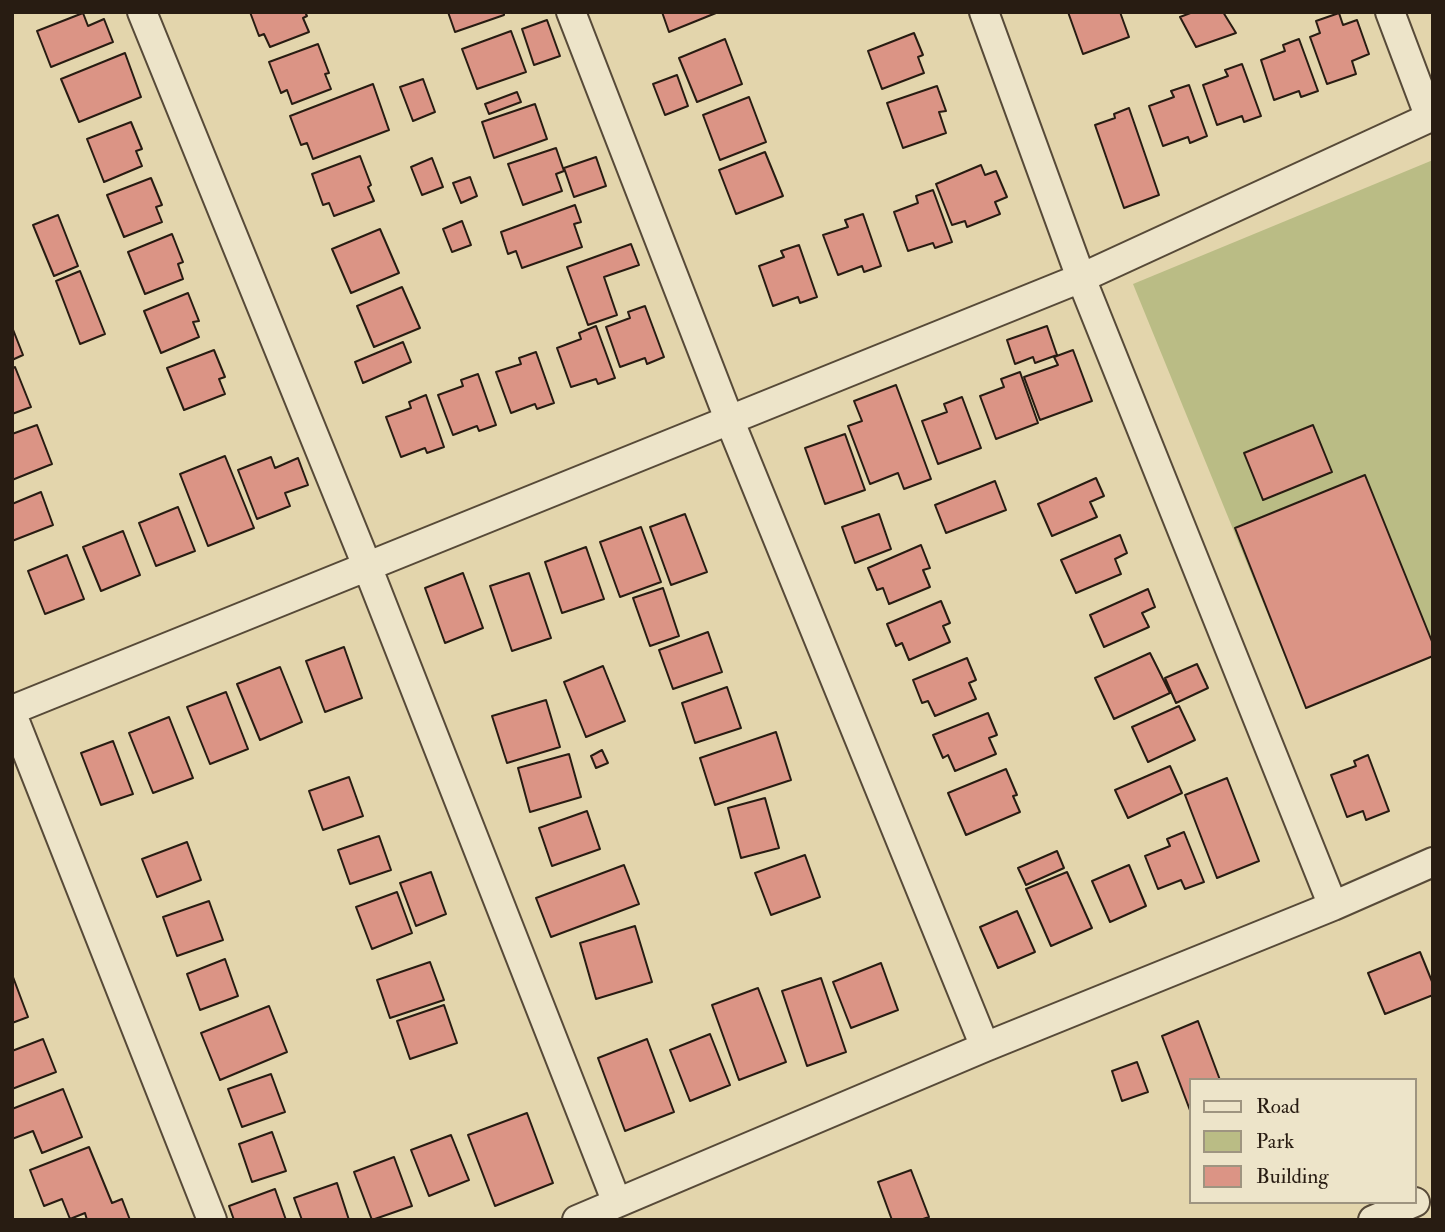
<!DOCTYPE html>
<html>
<head>
<meta charset="utf-8">
<style>
  body { margin:0 }
  #map { position:relative; width:1445px; height:1232px; overflow:hidden; background:#e3d5ac; font-family:"IM FELL Double Pica",serif }
  canvas { display:block }
  .frame { position:absolute; inset:0; border:14px solid #281c12; pointer-events:none }
  .legend { position:absolute; left:1189px; top:1078px; width:228px; height:126px; box-sizing:border-box; background:#ede4c9; border:2px solid #9e9480; margin:0; padding:9px 12px; list-style:none; font-size:21px; color:#281c12 }
  .legend li { display:flex; align-items:center; gap:14px; height:35px }
  .legend b { width:35px; border:2px solid #9e9480 }
</style>
</head>
<body>
<div id="map">
<canvas width="1445" height="1232"></canvas>
<div class="frame"></div>
<ul class="legend">
<li><b style="height:9px;background:#ede4c9"></b>Road</li>
<li><b style="height:19px;background:#babc85"></b>Park</li>
<li><b style="height:19px;background:#db9485"></b>Building</li>
</ul>
</div>
<script>
const ctx = document.querySelector('canvas').getContext('2d');
ctx.lineJoin = 'round';
function paint(path, color) { ctx.fillStyle = color; ctx.fill(path, 'evenodd'); }
const shape = rows => new Path2D(rows.map(r => 'M' + r).join(''));
function trace(path, color, width, dash) { ctx.strokeStyle = color; ctx.lineWidth = width; ctx.lineCap = dash ? 'butt' : 'round'; ctx.setLineDash(dash || []); ctx.stroke(path); }
paint(shape([
  [1433,160,1433,657,1306,708,1133,284]
]), '#babc85');
const building = shape([
  [250,12,305,12,307,16,303,18,309,32,270,47,264,34,259,36,250,12],
  [448,12,504,12,504,15,455,32,448,12],
  [662,12,715,12,716,13,669,32,662,12],
  [1068,12,1120,12,1129,37,1083,54,1068,12],
  [1193,12,1223,12,1236,33,1196,47,1180,17,1193,12],
  [83,13,88,26,104,19,113,42,51,67,37,31,83,13],
  [1339,13,1343,25,1357,20,1369,54,1352,61,1356,74,1327,84,1310,37,1320,33,1316,21,1339,13],
  [547,20,560,56,534,65,522,29,547,20],
  [511,31,526,72,477,89,462,49,511,31],
  [914,33,923,55,918,57,924,73,882,89,868,51,914,33],
  [725,39,742,84,697,102,679,58,725,39],
  [1299,39,1318,91,1301,97,1299,91,1274,100,1261,60,1285,51,1283,45,1299,39],
  [318,44,329,73,325,74,331,89,292,104,287,90,281,93,269,62,318,44],
  [125,53,141,97,79,122,61,79,125,53],
  [1242,64,1261,116,1244,122,1242,116,1217,125,1203,85,1228,76,1225,70,1242,64],
  [677,75,688,106,665,115,653,84,677,75],
  [423,79,435,112,413,121,400,87,423,79],
  [373,84,389,130,313,159,307,143,301,145,290,116,373,84],
  [1189,85,1207,136,1190,143,1188,137,1163,146,1149,106,1174,97,1171,91,1189,85],
  [937,86,946,111,939,112,946,133,903,148,887,103,937,86],
  [517,92,521,102,489,114,485,104,517,92],
  [749,97,766,142,720,160,703,115,749,97],
  [535,104,547,139,494,158,482,122,535,104],
  [1129,108,1159,195,1124,208,1095,125,1115,118,1114,114,1129,108],
  [131,122,142,149,136,151,142,166,104,182,87,139,131,122],
  [556,148,564,171,556,174,562,191,523,205,508,164,556,148],
  [765,152,783,196,736,214,719,170,765,152],
  [360,156,371,185,368,187,374,201,334,216,329,203,323,205,312,174,360,156],
  [596,157,606,186,574,197,564,168,596,157],
  [432,158,443,187,422,195,411,167,432,158],
  [981,165,985,175,996,171,1007,197,995,202,1000,214,967,227,965,221,952,225,936,184,981,165],
  [470,177,477,196,461,203,453,183,470,177],
  [151,178,162,205,156,207,162,222,124,237,107,195,151,178],
  [933,190,952,242,935,248,933,243,908,251,894,212,918,203,916,196,933,190],
  [575,205,581,222,574,224,582,247,522,268,516,251,508,254,501,232,575,205],
  [863,214,881,266,864,272,862,266,838,275,823,235,848,227,845,220,863,214],
  [58,215,78,266,54,276,33,225,58,215],
  [462,221,471,245,452,252,443,229,462,221],
  [380,229,399,273,351,293,332,249,380,229],
  [172,234,183,262,178,264,183,279,145,294,128,252,172,234],
  [631,244,639,265,604,277,617,315,588,325,567,267,631,244],
  [799,245,817,297,800,303,798,297,773,306,759,266,784,257,781,251,799,245],
  [80,271,105,334,80,344,56,281,80,271],
  [402,287,420,328,374,347,357,306,402,287],
  [188,293,199,321,193,322,199,337,161,353,144,311,188,293],
  [645,306,664,357,647,364,645,358,620,367,606,327,630,318,628,312,645,306],
  [596,326,615,378,598,384,596,379,571,387,557,348,581,339,579,333,596,326],
  [1047,326,1057,355,1035,363,1033,357,1015,364,1007,340,1047,326],
  [12,327,23,355,12,360,12,327],
  [403,342,411,362,363,383,355,362,403,342],
  [214,350,225,377,219,379,225,394,184,410,167,368,214,350],
  [1073,350,1092,401,1040,420,1024,377,1058,365,1054,357,1073,350],
  [536,352,554,403,537,409,535,404,511,413,496,372,521,364,519,358,536,352],
  [15,367,31,407,12,414,12,369,15,367],
  [1020,372,1038,423,996,439,980,396,1004,387,1001,379,1020,372],
  [478,374,496,425,479,431,477,426,453,435,438,395,463,386,461,380,478,374],
  [896,385,931,479,904,489,898,473,870,484,848,426,862,421,854,401,896,385],
  [426,395,444,447,427,453,425,448,401,457,386,417,411,408,409,402,426,395],
  [962,397,981,448,938,464,922,421,947,412,944,404,962,397],
  [37,425,52,464,12,480,12,434,37,425],
  [1313,425,1332,472,1263,500,1244,453,1313,425],
  [845,434,865,490,825,504,805,448,845,434],
  [225,456,254,528,208,546,180,474,225,456],
  [271,457,275,468,298,458,308,485,285,493,290,506,257,519,238,470,271,457],
  [1365,475,1433,644,1433,656,1306,708,1235,528,1365,475],
  [1096,478,1104,496,1090,502,1097,517,1052,536,1038,504,1096,478],
  [995,481,1006,510,946,533,935,505,995,481],
  [41,492,53,525,12,541,12,504,41,492],
  [178,507,195,551,156,566,139,523,178,507],
  [685,514,707,572,671,585,650,527,685,514],
  [879,514,891,549,855,563,842,527,879,514],
  [641,527,661,582,620,597,600,542,641,527],
  [123,531,140,575,101,591,83,547,123,531],
  [1120,535,1127,553,1115,559,1121,574,1076,593,1061,560,1120,535],
  [921,545,930,568,923,570,930,587,889,604,883,588,877,590,868,568,921,545],
  [586,547,604,599,562,613,545,562,586,547],
  [67,555,84,599,45,614,28,571,67,555],
  [463,573,483,628,445,643,425,588,463,573],
  [529,573,551,638,512,651,490,586,529,573],
  [663,588,679,636,650,646,633,598,663,588],
  [1148,589,1155,607,1142,613,1149,627,1104,647,1090,615,1148,589],
  [941,601,950,623,943,626,950,642,909,660,902,643,896,646,887,624,941,601],
  [708,632,722,672,673,689,659,650,708,632],
  [344,647,362,698,325,712,306,661,344,647],
  [1150,653,1170,693,1114,719,1095,678,1150,653],
  [967,658,976,680,969,683,976,699,935,716,928,701,922,703,913,680,967,658],
  [1197,664,1208,688,1176,703,1165,678,1197,664],
  [603,666,625,721,586,737,564,682,603,666],
  [280,667,302,722,260,740,237,684,280,667],
  [727,687,741,728,695,743,682,703,727,687],
  [226,692,248,749,210,764,187,707,226,692],
  [546,700,560,747,507,763,492,716,546,700],
  [1179,706,1195,740,1148,762,1132,727,1179,706],
  [988,713,997,735,989,738,996,754,955,771,948,755,943,758,933,735,988,713],
  [169,717,193,778,153,793,129,733,169,717],
  [776,732,791,780,715,805,700,758,776,732],
  [113,741,133,794,101,805,81,753,113,741],
  [602,750,608,763,596,768,591,756,602,750],
  [569,754,581,797,530,812,518,768,569,754],
  [1368,755,1389,811,1366,820,1363,811,1347,817,1331,775,1356,766,1354,761,1368,755],
  [1170,766,1182,793,1128,818,1115,790,1170,766],
  [1006,769,1017,795,1013,796,1020,812,966,835,948,793,1006,769],
  [349,777,363,816,323,830,309,791,349,777],
  [1227,778,1259,861,1217,878,1185,795,1227,778],
  [765,798,779,848,741,858,728,808,765,798],
  [587,811,600,849,552,866,539,828,587,811],
  [1184,832,1204,882,1185,889,1181,880,1158,889,1145,856,1170,846,1167,839,1184,832],
  [379,836,391,870,350,884,338,850,379,836],
  [187,842,201,880,157,897,142,859,187,842],
  [1057,851,1064,868,1026,885,1018,868,1057,851],
  [805,855,820,897,771,915,755,873,805,855],
  [624,865,639,904,551,937,536,898,624,865],
  [1129,865,1146,906,1110,922,1092,881,1129,865],
  [431,872,446,914,416,926,400,883,431,872],
  [1067,872,1092,928,1051,946,1026,889,1067,872],
  [397,892,412,933,372,949,356,907,397,892],
  [209,901,223,940,177,956,163,917,209,901],
  [1017,911,1035,952,998,968,980,927,1017,911],
  [635,926,652,982,596,999,580,943,635,926],
  [1420,952,1433,984,1433,995,1385,1014,1368,973,1420,952],
  [225,959,238,996,200,1010,187,974,225,959],
  [430,962,444,1000,390,1018,377,980,430,962],
  [881,963,898,1010,851,1028,833,982,881,963],
  [13,977,28,1017,12,1023,12,977,13,977],
  [821,978,846,1052,807,1066,782,991,821,978],
  [758,988,786,1062,739,1080,712,1005,758,988],
  [444,1005,457,1043,410,1059,397,1021,444,1005],
  [269,1006,287,1052,220,1080,201,1033,269,1006],
  [1198,1021,1220,1080,1191,1080,1191,1113,1162,1036,1198,1021],
  [710,1034,730,1085,690,1101,670,1050,710,1034],
  [43,1039,56,1072,12,1089,12,1051,43,1039],
  [647,1039,674,1112,625,1131,598,1058,647,1039],
  [1137,1062,1148,1092,1122,1101,1112,1071,1137,1062],
  [271,1074,285,1112,242,1127,228,1089,271,1074],
  [63,1089,82,1137,42,1153,33,1131,12,1139,12,1109,63,1089],
  [527,1113,553,1183,495,1206,468,1135,527,1113],
  [272,1132,286,1171,252,1182,239,1144,272,1132],
  [451,1135,469,1180,429,1196,411,1150,451,1135],
  [89,1147,112,1203,122,1199,130,1220,87,1220,85,1213,70,1219,62,1199,44,1206,30,1170,89,1147],
  [394,1157,412,1206,372,1220,354,1172,394,1157],
  [911,1170,929,1217,920,1220,892,1220,878,1182,911,1170],
  [337,1183,349,1220,302,1220,294,1198,337,1183],
  [275,1189,286,1220,234,1220,229,1206,275,1189]
]);
paint(building, '#db9485');
trace(building, '#281c12', 2);
const street = shape([
  [142,12,367,566,617,1203],
  [571,12,729,419,985,1047],
  [984,12,1081,278,1333,906],
  [1390,12,1430,118],
  [12,710,1081,278,1433,116],
  [12,714,212,1220],
  [577,1220,985,1047,1333,906,1433,862],
  [1373,1220,1415,1202]
]);
trace(street, '#574a38', 32);
trace(street, '#ede4c9', 28);
</script>
</body>
</html>
